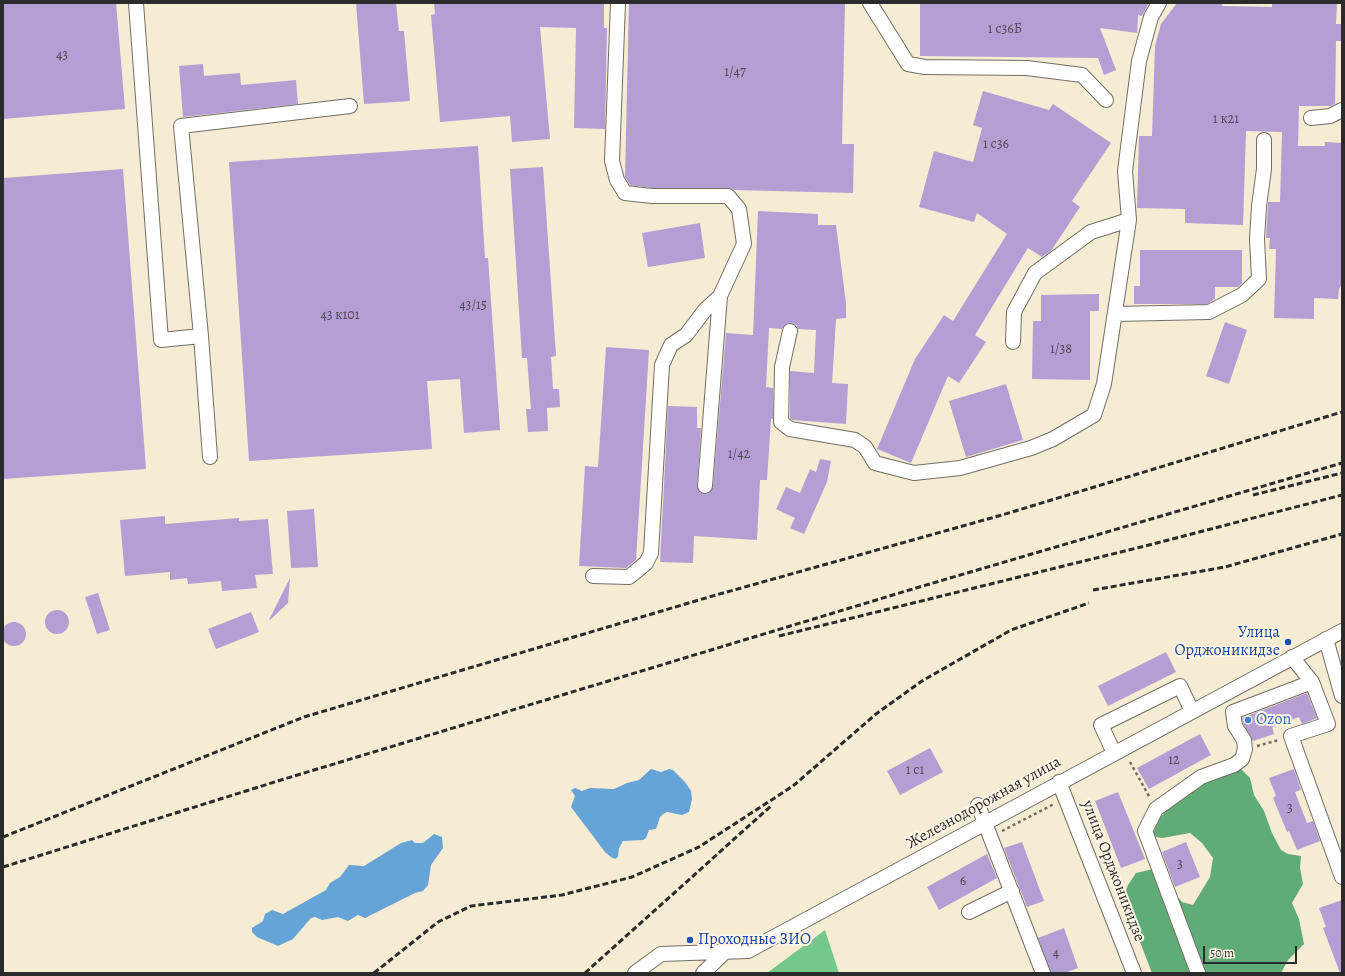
<!DOCTYPE html>
<html>
<head>
<meta charset="utf-8">
<style>
  body { margin:0 }
  #map { position:relative; width:1345px; height:976px; overflow:hidden; background:#f6ebd3; font-family:Alegreya,serif }
  canvas { display:block }
  .frame { position:absolute; inset:0; border:4px solid #2b2b2b; pointer-events:none }
  .scale { position:absolute; left:1203px; top:946px; width:94px; height:18px; box-sizing:border-box; border:2px solid #2b2b2b; border-top:0; padding-left:5px; font-size:12px; line-height:14px; white-space:nowrap; color:#2b2b2b; -webkit-text-stroke:3px #fcf5e5; paint-order:stroke }
</style>
</head>
<body>
<div id="map">
<canvas width="1345" height="976"></canvas>
<div class="frame"></div>
<div class="scale">50 m</div>
</div>
<script>
const ctx = document.querySelector('canvas').getContext('2d');
ctx.lineJoin = 'round';
function paint(path, color) { ctx.fillStyle = color; ctx.fill(path, 'evenodd'); }
const shape = rows => new Path2D(rows.map(r => 'M' + r).join(''));
function trace(path, color, width, dash) { ctx.strokeStyle = color; ctx.lineWidth = width; ctx.lineCap = dash ? 'butt' : 'round'; ctx.setLineDash(dash || []); ctx.stroke(path); }
function write(font, color, halo, rows, align = 'center') {
  ctx.font = font + ' Alegreya,serif'; ctx.lineWidth = 4; ctx.setLineDash([]); ctx.textBaseline = 'middle'; ctx.strokeStyle = halo; ctx.fillStyle = color; for (const [text, x, y, turn = 0] of rows) {
    ctx.save(); ctx.translate(x, y); ctx.rotate((+turn || 0) * Math.PI / 180); ctx.textAlign = isNaN(turn) ? turn : align; if (halo) ctx.strokeText(text, 0, 0); ctx.fillText(text, 0, 0); ctx.restore();
  }
}
paint(shape([
  [825,930,839,973,767,973]
]), '#74c88b');
paint(shape([
  [1236,769,1242,770,1250,778,1254,795,1264,811,1272,833,1281,850,1288,854,1301,856,1300,868,1303,884,1292,903,1299,919,1304,944,1288,960,1281,973,1152,973,1123,898,1128,885,1136,873,1153,869,1182,902,1193,905,1210,877,1213,858,1202,843,1190,833,1162,838,1156,837,1153,833,1160,818,1171,804,1210,780]
]), '#5fac77');
paint(shape([
  [651,769,661,772,669,769,673,770,685,782,691,791,692,799,689,812,682,815,667,812,663,814,660,817,656,829,649,830,646,838,643,840,623,841,619,848,618,857,615,859,611,857,605,852,571,807,575,796,571,790,575,788,582,791,590,788,614,789,627,783,639,780],
  [434,834,442,837,443,848,431,865,428,885,423,891,415,893,365,918,358,915,348,921,338,917,322,920,315,917,311,918,293,939,278,946,257,937,252,932,252,928,263,921,265,914,272,910,283,914,326,890,330,883,340,877,349,865,364,866,401,843,412,840,415,843,423,843]
]), '#66a3d7');
paint(shape([
  [3,3,116,3,125,109,3,119],
  [356,3,396,3,399,31,404,31,410,101,364,104],
  [434,3,604,3,604,28,607,28,605,129,574,128,576,28,540,27,550,139,512,142,510,116,440,122,431,15,435,14],
  [629,3,845,3,842,144,854,144,853,193,734,190,728,188,652,188,630,185,625,177],
  [920,3,1149,3,1142,16,1138,15,1137,33,1100,28,1116,70,1104,75,1098,58,920,56],
  [1177,3,1222,3,1222,6,1272,7,1272,3,1337,3,1336,24,1342,24,1342,41,1336,41,1335,104,1330,106,1299,106,1298,146,1325,146,1325,142,1342,143,1342,284,1339,289,1338,299,1314,298,1314,319,1274,318,1276,249,1269,249,1270,238,1266,238,1268,202,1280,202,1282,132,1246,131,1243,225,1185,223,1185,209,1137,208,1139,136,1152,136,1155,46,1161,24],
  [203,64,204,76,240,73,241,85,296,80,298,104,183,117,179,66],
  [983,91,1049,110,1053,104,1111,143,1072,201,1080,207,1051,251,1042,257,1028,248,975,335,986,342,959,383,948,376,911,463,877,449,915,359,944,315,953,321,1007,234,977,213,974,222,919,207,934,151,973,162,982,128,973,125],
  [478,146,485,258,488,258,500,430,464,433,460,379,427,381,432,449,249,461,229,162],
  [543,167,556,356,551,357,553,389,559,389,560,407,547,408,548,431,528,432,526,409,531,409,527,358,522,358,510,169],
  [123,169,146,469,3,479,3,178],
  [758,211,818,214,818,225,836,225,846,303,846,318,836,319,832,383,848,384,846,424,792,420,790,418,790,371,814,373,816,330,798,329,796,325,791,323,787,323,782,329,769,328,766,387,773,388,773,419,771,419,767,480,760,480,757,540,694,536,693,563,660,562,668,406,697,407,697,428,701,428,697,486,701,493,708,494,713,487,726,333,753,335],
  [700,223,705,258,648,267,642,233],
  [1140,250,1242,250,1242,283,1238,287,1215,287,1215,299,1207,304,1134,304,1134,286,1140,286],
  [1099,294,1099,311,1090,311,1090,380,1032,379,1033,321,1041,321,1041,295],
  [1225,322,1247,330,1229,384,1206,376],
  [606,347,649,350,636,560,626,568,579,566,585,466,598,467],
  [1006,384,1023,440,966,457,949,401],
  [820,459,831,461,827,482,804,534,790,528,795,518,776,509,786,487,800,493,810,469,816,472],
  [314,509,318,567,291,568,287,511],
  [165,516,165,524,239,518,239,521,268,519,273,574,255,575,257,588,222,591,221,581,188,584,187,578,170,580,170,572,125,576,120,520],
  [290,578,288,603,270,620,269,620],
  [98,593,110,630,97,634,85,597],
  '45 622a12 12 0 1 1 24 0a12 12 0 1 1-24 0Z',
  [251,612,259,632,216,649,208,629],
  '2 634a12 12 0 1 1 24 0a12 12 0 1 1-24 0Z',
  [1166,652,1176,672,1108,706,1098,686],
  [1307,693,1317,718,1302,724,1299,717,1272,727,1274,734,1253,741,1243,723,1242,718],
  [1200,734,1211,755,1149,789,1137,768],
  [930,748,943,772,900,795,887,771],
  [1294,769,1301,790,1295,792,1307,823,1313,821,1320,841,1297,850,1289,831,1287,832,1273,798,1276,796,1269,778],
  [1118,792,1145,859,1121,868,1095,801],
  [1022,842,1044,901,1027,907,1004,848],
  [1186,842,1200,877,1175,887,1162,852],
  [987,854,997,878,939,910,927,887],
  [1342,900,1342,973,1340,973,1323,928,1326,927,1319,908],
  [1064,928,1078,968,1064,973,1051,973,1038,938]
]), '#b59ed4');
const minor = shape([
  [136,3,161,340,201,336,210,457],
  [870,3,908,64,925,67,1027,68,1082,75,1106,100],
  [1311,118,1330,116,1342,110],
  [1115,314,1209,312,1242,295,1259,279,1257,239,1259,206,1264,169,1264,140],
  [790,331,782,367,781,422,790,429,855,440,865,447,875,463,914,473,960,468,1031,448,1053,439,1094,415,1104,384,1129,220,1125,171,1139,61,1151,17,1159,3],
  [201,336,181,126,350,106],
  [1013,342,1014,312,1035,273,1091,232,1129,220],
  [705,486,720,296],
  [593,576,629,577,646,563,651,553,662,365,671,345,686,335,705,310,720,296,744,244,739,209,728,196,652,196,625,193,617,180,612,161,618,3],
  [1326,639,1342,696],
  [1292,657,1312,682,1328,724,1291,736,1342,877],
  [1114,753,1101,725,1180,686,1192,711],
  [1059,782,1134,973],
  [978,805,1043,973],
  [969,912,1012,891],
  [635,973,661,954,748,951,1342,631],
  [703,973,724,953],
  [1198,973,1145,831,1156,809,1201,777,1234,765,1242,759,1245,749,1244,740,1235,726,1233,712,1312,682]
]);
trace(minor, '#726e66', 16);
trace(shape([
  [1257,746,1279,740],
  [1130,762,1150,798],
  [1002,831,1054,804]
]), '#726e66', 2.5, [3, 3]);
trace(minor, '#fff', 14);
trace(shape([
  [1253,495,1342,473],
  [1093,590,1225,567,1342,534],
  [779,636,1145,546,1342,495],
  [3,837,304,717,709,597,1002,515,1342,412],
  [3,867,281,780,916,588,1342,463],
  [374,973,438,922,471,906,562,895,632,877,699,847,793,786,876,714,922,681,1011,630,1089,603],
  [585,973,771,806]
]), '#2b2b2b', 3, [6, 3]);
for (const [x, y, r, color] of [
  [1288,642,4,"#1a4fb4"],
  [1248,720,4,"#3f7fe0"],
  [690,940,4,"#1a4fb4"]
]) { const dot = new Path2D(); dot.arc(x, y, r, 0, 2 * Math.PI); ctx.fillStyle = color; ctx.fill(dot); trace(dot, '#fcf5e5', 1.5); }
write('14px', '#4e4855', null, [
  ["1 с36Б",1005,30],
  ["43",62,56],
  ["1/47",735,73],
  ["1 к21",1226,120],
  ["1 с36",996,145],
  ["43/15",473,306],
  ["43 к101",340,316],
  ["1/38",1061,350],
  ["1/42",739,455],
  ["12",1174,761],
  ["1 с1",915,771],
  ["3",1290,809],
  ["3",1180,865],
  ["6",963,882],
  ["4",1056,954]
]);
write('16px', '#164399', '#fcf5e5', [
  ["Улица",1280,633],
  ["Орджоникидзе",1280,651],
  ["Проходные ЗИО",698,940,"left"]
], 'right');
write('16px', '#366cbe', '#fcf5e5', [
  ["Ozon",1256,720]
], 'left');
write('16px', '#2b2b2b', '#fcf5e5', [
  ["Железнодорожная улица",984,803,-29],
  ["улица Орджоникидзе",1113,871,69]
]);
</script>
</body>
</html>
